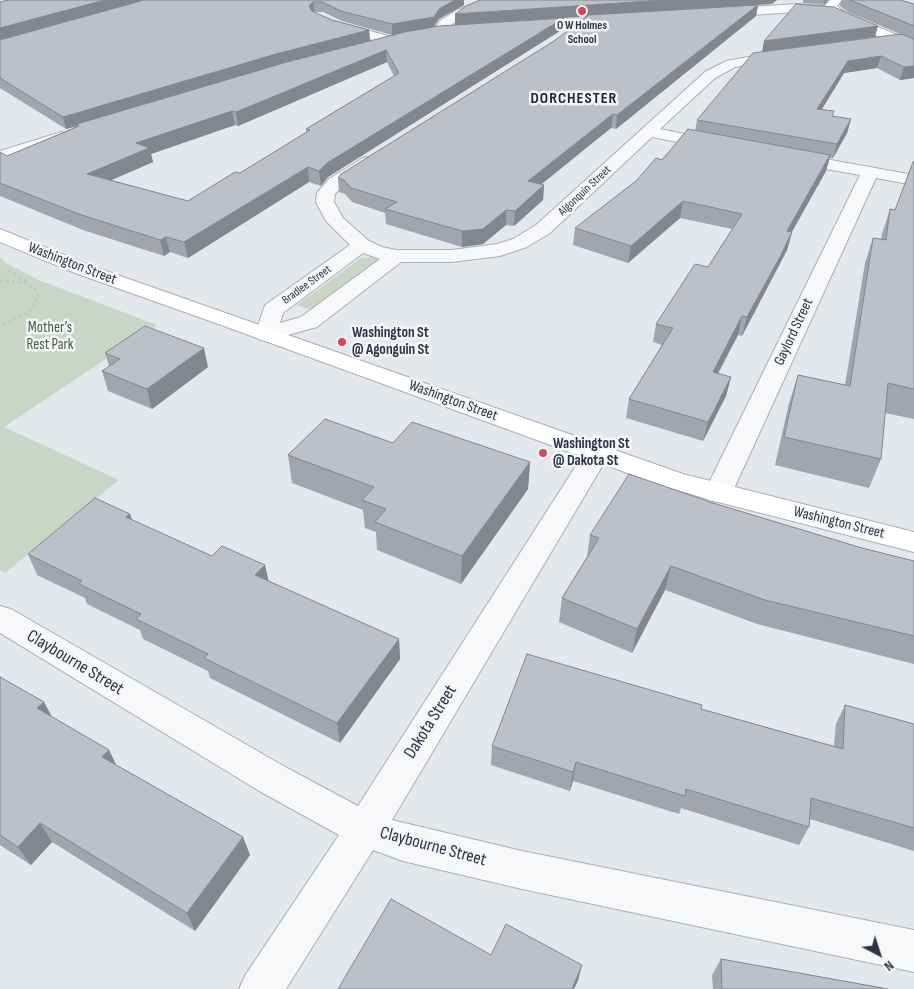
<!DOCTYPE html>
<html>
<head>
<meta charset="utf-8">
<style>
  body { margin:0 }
  #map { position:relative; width:914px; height:989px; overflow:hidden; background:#e4e7ec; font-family:"Sofia Sans Condensed",sans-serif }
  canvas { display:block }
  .north { position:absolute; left:854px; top:929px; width:50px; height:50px; -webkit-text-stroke:4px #f4f6f9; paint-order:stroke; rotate:140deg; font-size:14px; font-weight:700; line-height:20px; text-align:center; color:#2b3445 }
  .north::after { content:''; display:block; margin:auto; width:18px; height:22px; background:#2b3445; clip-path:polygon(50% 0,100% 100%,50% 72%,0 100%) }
</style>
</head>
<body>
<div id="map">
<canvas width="914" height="989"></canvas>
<div class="north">N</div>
</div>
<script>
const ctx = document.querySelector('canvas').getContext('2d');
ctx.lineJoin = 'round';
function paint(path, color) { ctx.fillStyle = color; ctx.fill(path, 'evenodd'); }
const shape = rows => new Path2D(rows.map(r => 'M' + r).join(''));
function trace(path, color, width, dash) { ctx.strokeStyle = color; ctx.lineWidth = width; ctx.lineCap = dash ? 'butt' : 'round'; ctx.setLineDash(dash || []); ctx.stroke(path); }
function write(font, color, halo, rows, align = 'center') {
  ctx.font = font + ' "Sofia Sans Condensed",sans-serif'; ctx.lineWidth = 5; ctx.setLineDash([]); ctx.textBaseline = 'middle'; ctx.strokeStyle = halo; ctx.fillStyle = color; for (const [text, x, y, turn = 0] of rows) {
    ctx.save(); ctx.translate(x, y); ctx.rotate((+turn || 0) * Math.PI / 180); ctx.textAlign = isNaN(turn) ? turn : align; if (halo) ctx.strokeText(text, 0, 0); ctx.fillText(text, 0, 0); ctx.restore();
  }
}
paint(shape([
  [0,257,6,263,41,281,157,325,4,427,119,480,5,573,0,570],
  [371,257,379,260,316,312,297,305,361,258]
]), '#c9d6c5');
const minor = shape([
  [483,0,499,0,497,2,465,16,449,26,443,35,435,35,433,32,440,21,457,10,483,0],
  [797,4,830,7,836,11,830,15,797,12,721,17,715,13,721,9,797,4],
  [616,17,620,18,622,21,620,24,526,30,520,26,526,22,616,17],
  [333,21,396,38,397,41,391,45,329,28,327,25,329,22,333,21],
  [784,51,791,55,789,58,735,67,715,78,660,129,724,142,726,145,724,148,718,150,652,137,550,233,527,247,500,256,452,262,401,262,317,327,266,341,258,339,255,334,265,305,350,245,326,221,316,202,317,193,329,179,363,158,369,157,375,158,377,162,375,166,341,187,335,194,334,202,343,218,369,241,382,247,396,250,452,250,497,244,513,239,536,225,705,72,726,61,784,51],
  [363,253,380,259,301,317,280,323,283,313,363,253],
  [61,132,67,134,69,137,67,140,0,161,0,151,61,132],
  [792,153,914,175,914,185,876,178,732,493,728,500,718,502,708,500,704,493,860,175,786,162,784,158,786,154,792,153],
  [597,445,606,447,610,453,392,820,522,851,914,930,914,972,522,889,403,861,373,850,286,989,239,989,246,974,339,835,261,792,0,633,0,606,11,609,287,768,358,806,588,447,597,445]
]);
const secondary = shape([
  [830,0,842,0,837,6,847,14,914,42,914,51,839,20,831,15,825,6,830,0],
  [0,229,89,265,683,474,914,532,914,552,718,502,663,486,224,326,75,273,0,242,0,229]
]);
trace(minor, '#a9aeb7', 2);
trace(secondary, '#a9aeb7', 2);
trace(shape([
  [9,270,26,282],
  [0,280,28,284,36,290,38,295,36,304,28,313,0,326]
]), '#c2c5cb', 2.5, [3, 3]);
paint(minor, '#f7f8fa');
paint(secondary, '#fff');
paint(shape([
  [144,0,464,0,464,5,439,19,434,27,772,4,717,8,758,5,756,16,616,129,611,128,541,184,544,185,543,200,514,226,506,225,483,244,462,247,386,224,385,213,352,202,345,194,339,192,338,178,554,41,587,17,564,18,563,29,328,177,321,186,309,182,188,258,170,252,164,256,83,230,0,196,0,152,7,156,78,126,66,129,0,88,0,2],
  [314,12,323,12,342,21,392,35,370,41,369,30,332,20],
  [387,62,394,76,306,129,306,133,240,173,188,201,111,180,153,162,151,154,235,125,238,126],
  [803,0,828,0,824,5,803,3],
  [841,0,900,0,914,4,914,78,900,80,877,68,844,73,822,109,833,116,851,119,847,133,833,158,830,158,826,171,792,232,787,250,742,336,738,335,718,374,731,377,726,396,703,441,626,418,629,399,662,345,653,342,656,324,708,267,732,229,680,218,628,263,573,245,575,228,636,181,695,131,697,120,900,34,848,12,840,6],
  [914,160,914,419,885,413,881,459,869,488,775,465,789,403,798,375,845,385,865,263,873,238,881,239,882,234,890,209,895,210],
  [105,353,208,367,152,409,108,391,102,371,109,366],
  [393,443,530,462,528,489,461,584,377,550,376,532,365,528,363,510,292,483,288,455],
  [713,503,862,548,914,561,914,664,757,624,665,590,632,653,559,622,562,598,587,557,590,535],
  [130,514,132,520,212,556,265,565,269,582,399,639,400,659,340,743,210,678,208,671,143,639,140,630,87,604,85,598,37,575,28,554],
  [0,677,44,702,52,717,109,750,116,765,243,837,250,855,195,931,52,842,31,865,0,845],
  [845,705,914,724,914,851,810,819,809,827,799,845,681,808,679,814,573,781,570,791,491,765,492,746,701,709,834,746,836,724],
  [721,959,888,989,713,989,712,975]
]), '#a1a5ae');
paint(shape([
  [105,0,144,0,0,40,0,28],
  [455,0,464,0,464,5,439,19,434,27,392,35,392,24,439,9],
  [664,0,777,0,772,4,564,18,563,29,328,177,321,186,319,171,455,26,455,14],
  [825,0,828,0,824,5],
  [313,2,314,12,310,16,309,6],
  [758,5,756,16,616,129,617,115],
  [878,26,875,37,762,52,764,41],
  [369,30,370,41,77,124,77,126,66,129,63,117,276,54],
  [386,50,387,62,238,126,236,112],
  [881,56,877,68,844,73,814,122,817,109,848,61],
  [914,66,914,78,900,80,904,67],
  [232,111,235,125,151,154,153,162,91,189,87,174,136,143],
  [613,114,611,128,527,196,528,181],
  [851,119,847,133,833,158,837,144],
  [830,155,826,171,782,249,787,231],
  [308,167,309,182,188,258,184,242],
  [544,185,543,200,514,226,515,211],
  [683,201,680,218,628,263,631,246],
  [506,210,506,225,483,244,462,247,462,231],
  [792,232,787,250,742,336,747,317],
  [166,237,170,252,164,256,160,240],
  [742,316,738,335,708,391,713,372],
  [204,348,208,367,152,409,147,389],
  [731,377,726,396,703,441,708,422],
  [530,462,528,489,461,584,462,556],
  [130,514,137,534,126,517],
  [265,565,269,585,255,575],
  [671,566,665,590,632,653,637,629],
  [399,639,400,659,340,743,337,723],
  [44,702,54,721,37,708],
  [109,750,118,769,102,757],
  [576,762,573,781,570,791,573,772],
  [40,823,52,842,31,865,18,847],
  [243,837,250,855,195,931,187,913],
  [582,965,578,981,574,989,572,989]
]), '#83868d');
const building = shape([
  [8,0,105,0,0,28,0,2,8,0],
  [144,0,455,0,439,9,434,17,392,24,341,11,322,2,313,2,309,6,312,11,332,20,369,30,276,54,63,117,0,78,0,40,144,0],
  [480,0,664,0,455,14,466,6,480,0],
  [850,0,900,0,914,4,914,26,850,0],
  [796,4,834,7,878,26,764,41,796,4],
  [758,5,617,115,613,114,528,181,544,185,515,211,506,210,483,229,462,231,385,209,397,202,351,188,344,180,338,178,341,174,554,41,589,15,758,5],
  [564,18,327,163,319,171,308,167,184,242,166,237,160,240,79,214,0,183,0,152,7,156,79,126,77,124,287,62,405,32,439,26,564,18],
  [386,50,399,73,306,129,310,130,240,173,235,172,188,201,87,174,149,148,136,143,232,111,236,112,386,50],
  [901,34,914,39,914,66,904,67,881,56,848,61,817,109,834,111,832,116,851,119,837,144,697,120,753,53,901,34],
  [688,129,830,155,787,231,792,232,781,255,747,317,742,316,713,372,731,377,708,422,629,399,673,328,656,324,695,264,708,267,742,214,683,201,631,246,575,228,636,181,656,158,662,160,688,129],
  [913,162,914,162,914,389,888,383,881,459,784,437,798,375,850,386,873,238,886,240,890,209,895,210,913,162],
  [145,326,204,348,147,389,102,371,120,359,105,353,145,326],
  [325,419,393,443,412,422,530,462,462,556,375,522,386,509,362,500,374,487,288,455,325,419],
  [629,474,713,503,862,548,914,561,914,636,765,600,671,566,637,629,562,598,599,538,590,535,629,474],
  [95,498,130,514,126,517,212,556,222,546,265,565,255,575,399,639,337,723,204,658,208,654,136,619,141,614,79,584,82,581,28,554,95,498],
  [527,654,702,705,701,709,843,749,845,705,914,724,914,828,811,798,809,827,686,789,685,796,576,762,573,772,492,746,527,654],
  [0,677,44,702,37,708,109,750,102,757,243,837,187,913,40,823,18,847,0,835,0,677],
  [391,899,491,955,506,924,582,965,572,989,338,989,391,899],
  [721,959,888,989,722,989,721,959]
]);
paint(building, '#bbc0ca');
trace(building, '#83868d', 1);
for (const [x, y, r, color] of [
  [582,11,5,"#d1495b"],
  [342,342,5,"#d1495b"],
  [543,453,5,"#d1495b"]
]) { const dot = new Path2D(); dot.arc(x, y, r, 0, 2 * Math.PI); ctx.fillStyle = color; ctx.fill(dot); trace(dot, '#f4f6f9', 2); }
write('bold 12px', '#2b3445', '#f4f6f9', [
  ["O W Holmes",582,26],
  ["School",582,40]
]);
write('12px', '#2b3445', '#f4f6f9', [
  ["Algonquin Street",585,191,-43],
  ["Bradlee Street",307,285,-36]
]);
write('15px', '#2b3445', '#f4f6f9', [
  ["Washington Street",72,264,21],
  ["Gaylord Street",794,332,-65],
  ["Washington Street",453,401,20],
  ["Washington Street",839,523,14]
]);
write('15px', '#3f6138', '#f4f6f9', [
  ["Mother’s",50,328],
  ["Rest Park",50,345]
]);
write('bold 15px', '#2b3445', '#f4f6f9', [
  ["Washington St",352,333],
  ["@ Agonguin St",352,350],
  ["Washington St",553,444],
  ["@ Dakota St",553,461]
], 'left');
ctx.letterSpacing = '1px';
write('bold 16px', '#1d2536', '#f4f6f9', [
  ["DORCHESTER",574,99]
]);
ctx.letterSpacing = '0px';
write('18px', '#2b3445', '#f4f6f9', [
  ["Claybourne Street",75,663,31],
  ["Dakota Street",431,722,-58],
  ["Claybourne Street",433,847,15]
]);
</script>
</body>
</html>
